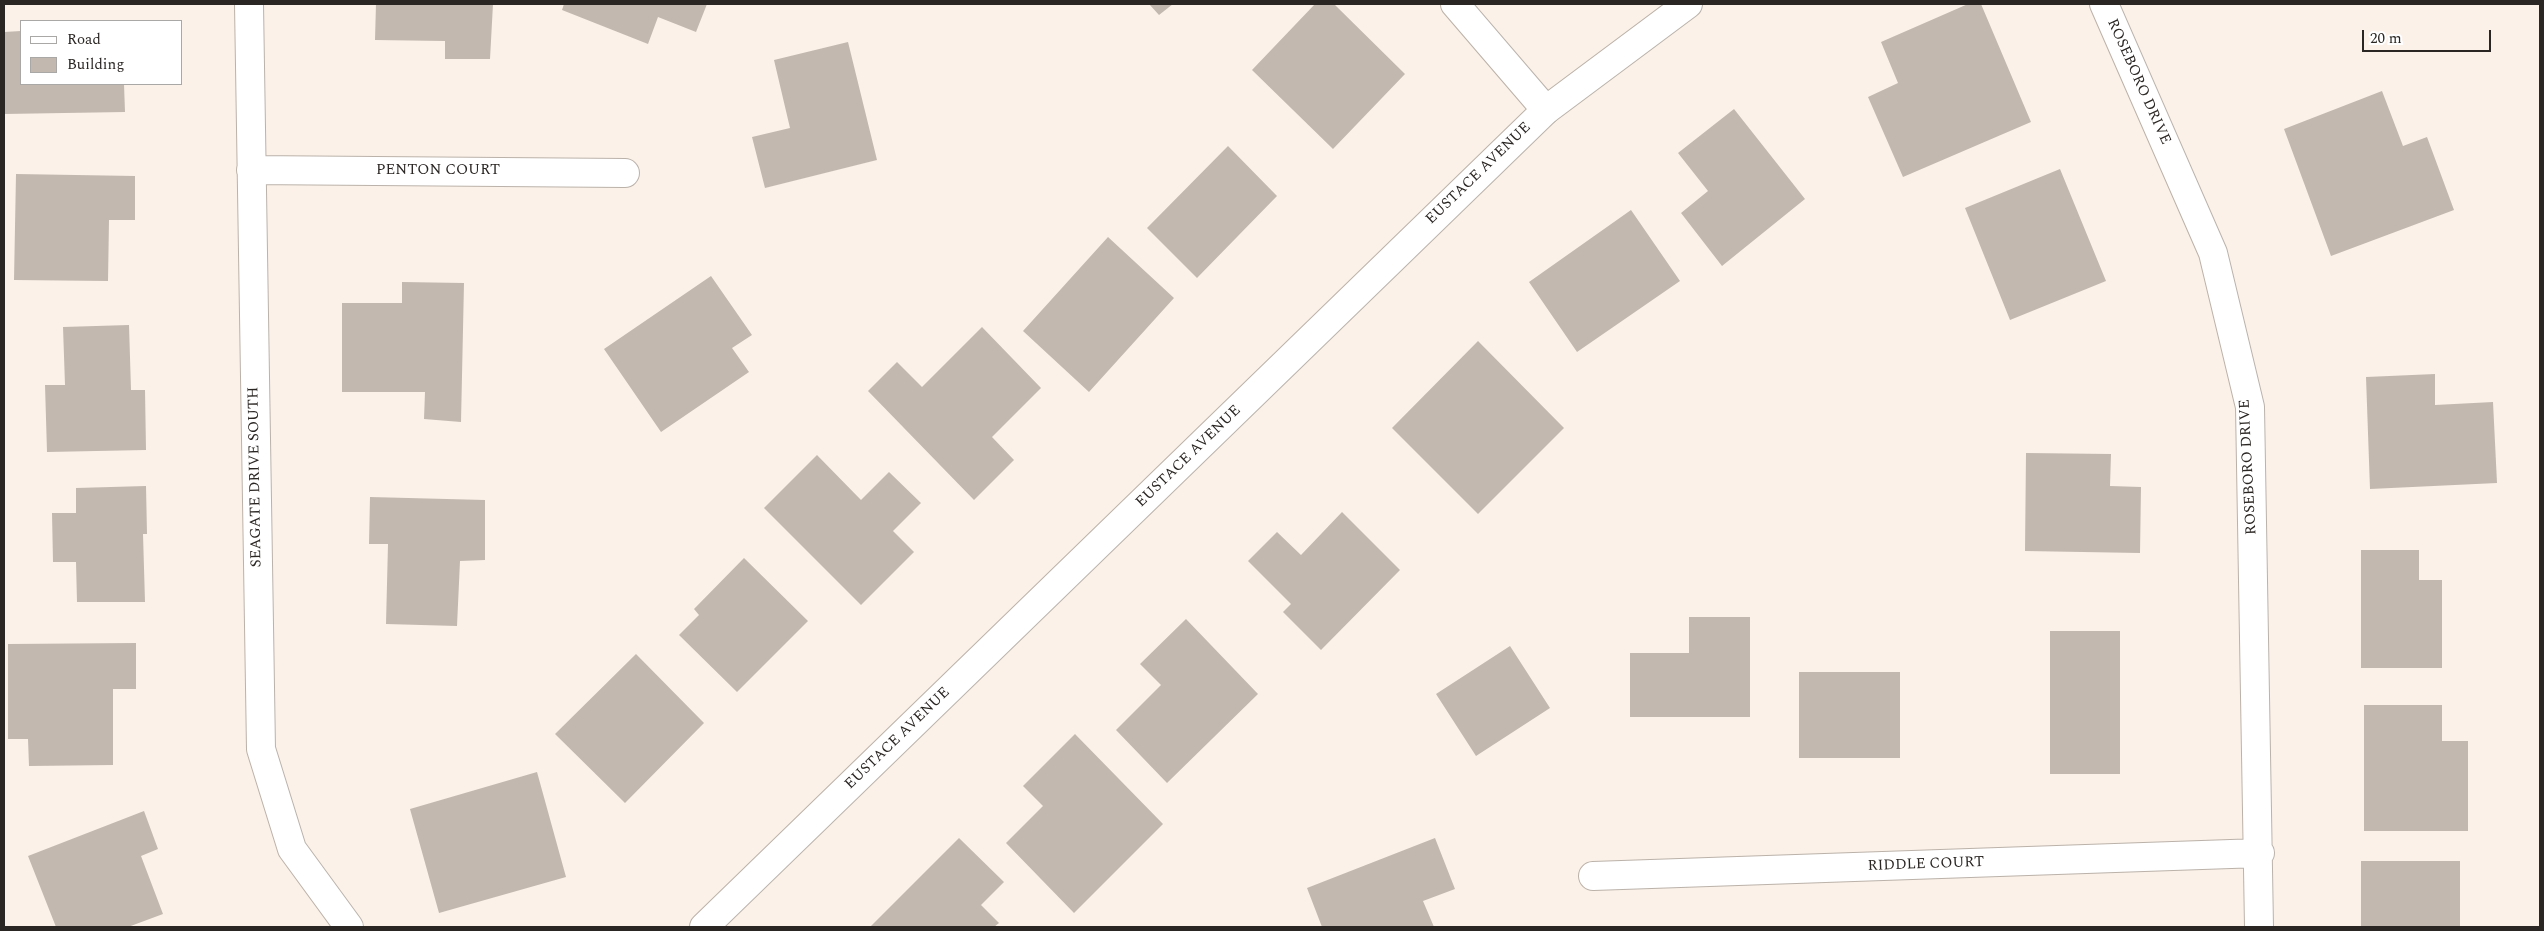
<!DOCTYPE html>
<html>
<head>
<meta charset="utf-8">
<style>
  body { margin:0 }
  #map { position:relative; width:2544px; height:931px; overflow:hidden; background:#fbf1e8; font-family:Spectral,serif }
  canvas { display:block }
  .frame { position:absolute; inset:0; border:5px solid #2a2623; pointer-events:none }
  .legend { position:absolute; left:20px; top:20px; width:162px; height:65px; box-sizing:border-box; background:#fff; border:1px solid #aaa8a7; margin:0; padding:6px 9px; list-style:none; font-size:15px; color:#2a2623 }
  .legend li { display:flex; align-items:center; gap:10px; height:25px }
  .legend b { width:25px; border:1px solid #aaa8a7 }
  .scale { position:absolute; left:2362px; top:30px; width:129px; height:22px; box-sizing:border-box; border:2px solid #2a2623; border-top:0; padding-left:6px; font-size:15px; line-height:18px; white-space:nowrap; color:#2a2623; -webkit-text-stroke:4px #fff; paint-order:stroke }
</style>
</head>
<body>
<div id="map">
<canvas width="2544" height="931"></canvas>
<div class="frame"></div>
<ul class="legend">
<li><b style="height:6px;background:#fff"></b>Road</li>
<li><b style="height:14px;background:#c2b8b0"></b>Building</li>
</ul>
<div class="scale">20 m</div>
</div>
<script>
const ctx = document.querySelector('canvas').getContext('2d');
ctx.lineJoin = 'round';
function paint(path, color) { ctx.fillStyle = color; ctx.fill(path, 'evenodd'); }
const shape = rows => new Path2D(rows.map(r => 'M' + r).join(''));
function trace(path, color, width, dash) { ctx.strokeStyle = color; ctx.lineWidth = width; ctx.lineCap = dash ? 'butt' : 'round'; ctx.setLineDash(dash || []); ctx.stroke(path); }
function write(font, color, halo, rows, align = 'center') {
  ctx.font = font + ' Spectral,serif'; ctx.lineWidth = 4.5; ctx.setLineDash([]); ctx.textBaseline = 'middle'; ctx.strokeStyle = halo; ctx.fillStyle = color; for (const [text, x, y, turn = 0] of rows) {
    ctx.save(); ctx.translate(x, y); ctx.rotate((+turn || 0) * Math.PI / 180); ctx.textAlign = isNaN(turn) ? turn : align; if (halo) ctx.strokeText(text, 0, 0); ctx.fillText(text, 0, 0); ctx.restore();
  }
}
paint(shape([
  [376,4,493,4,490,59,445,59,445,41,375,40],
  [564,4,707,4,696,32,658,17,648,44,562,10],
  [1149,4,1173,4,1159,15],
  [1315,4,1334,4,1405,74,1333,149,1252,70],
  [1968,4,1981,4,2031,122,1903,177,1868,97,1898,83,1881,42],
  [21,31,21,84,124,84,125,112,4,114,4,32],
  [848,42,877,160,765,188,752,137,790,128,774,60],
  [2382,91,2403,146,2427,137,2454,210,2331,256,2284,129],
  [1734,109,1805,199,1722,266,1681,213,1708,191,1678,153],
  [1228,146,1277,196,1197,278,1147,228],
  [2060,169,2106,281,2010,320,1965,208],
  [16,174,135,176,135,220,109,220,108,281,14,280],
  [1631,210,1680,281,1577,352,1529,282],
  [1108,237,1174,298,1089,392,1023,331],
  [711,276,752,335,732,348,749,372,661,432,604,349],
  [402,282,464,283,461,422,424,419,425,392,342,392,342,303,402,303],
  [129,325,131,390,145,390,146,450,47,452,45,385,65,385,63,327],
  [982,327,1041,388,992,437,1014,460,974,500,868,391,897,362,922,387],
  [1478,341,1564,428,1478,514,1392,428],
  [2435,374,2435,405,2493,402,2497,483,2370,489,2366,377],
  [2026,453,2111,454,2110,486,2141,487,2140,553,2025,551],
  [817,455,861,500,889,472,921,503,893,531,914,552,861,605,764,508],
  [146,486,147,534,143,534,145,602,77,602,76,562,53,562,52,513,76,513,76,488],
  [370,497,485,500,485,560,460,561,457,626,386,624,388,544,369,544],
  [1342,512,1400,570,1321,650,1283,612,1291,604,1248,561,1277,532,1301,555],
  [2361,550,2419,550,2419,580,2442,580,2442,668,2361,668],
  [744,558,808,621,737,692,679,635,699,615,694,609],
  [1689,617,1750,617,1750,717,1630,717,1630,653,1689,653],
  [1186,619,1258,694,1167,783,1116,730,1161,685,1140,664],
  [2050,631,2120,631,2120,774,2050,774],
  [136,643,136,689,113,689,113,765,29,766,28,739,8,739,8,644],
  [1510,646,1550,708,1476,756,1436,694],
  [636,654,704,723,625,803,555,734],
  [1799,672,1900,672,1900,758,1799,758],
  [2364,705,2442,705,2442,741,2468,741,2468,831,2364,831],
  [1075,734,1163,824,1074,913,1006,843,1043,806,1023,786],
  [537,772,566,877,439,913,410,809],
  [144,811,158,849,141,856,163,914,128,927,56,927,28,856],
  [959,838,1004,882,981,905,999,923,994,927,870,927],
  [1435,838,1455,889,1423,901,1434,927,1322,927,1307,888],
  [2361,861,2460,861,2460,927,2361,927]
]), '#c2b8b0');
const minor = shape([
  [249,4,261,749,292,849,349,927],
  [1455,4,1546,110],
  [2104,4,2213,253,2250,407,2259,927],
  [251,170,625,173],
  [1593,876,2260,853]
]);
const tertiary = shape([
  [704,927,1546,110,1688,4]
]);
trace(minor, '#bbb2aa', 30);
trace(tertiary, '#bbb2aa', 30);
trace(minor, '#fff', 28);
trace(tertiary, '#fff', 28);
write('15px', '#2a2623', '#fff', [
  ["ROSEBORO DRIVE",2138,82,66],
  ["PENTON COURT",438,171],
  ["EUSTACE AVENUE",1479,174,-44],
  ["EUSTACE AVENUE",1189,457,-44],
  ["ROSEBORO DRIVE",2249,467,-93],
  ["SEAGATE DRIVE SOUTH",256,477,-91],
  ["EUSTACE AVENUE",898,739,-44],
  ["RIDDLE COURT",1926,865,-2]
]);
</script>
</body>
</html>
